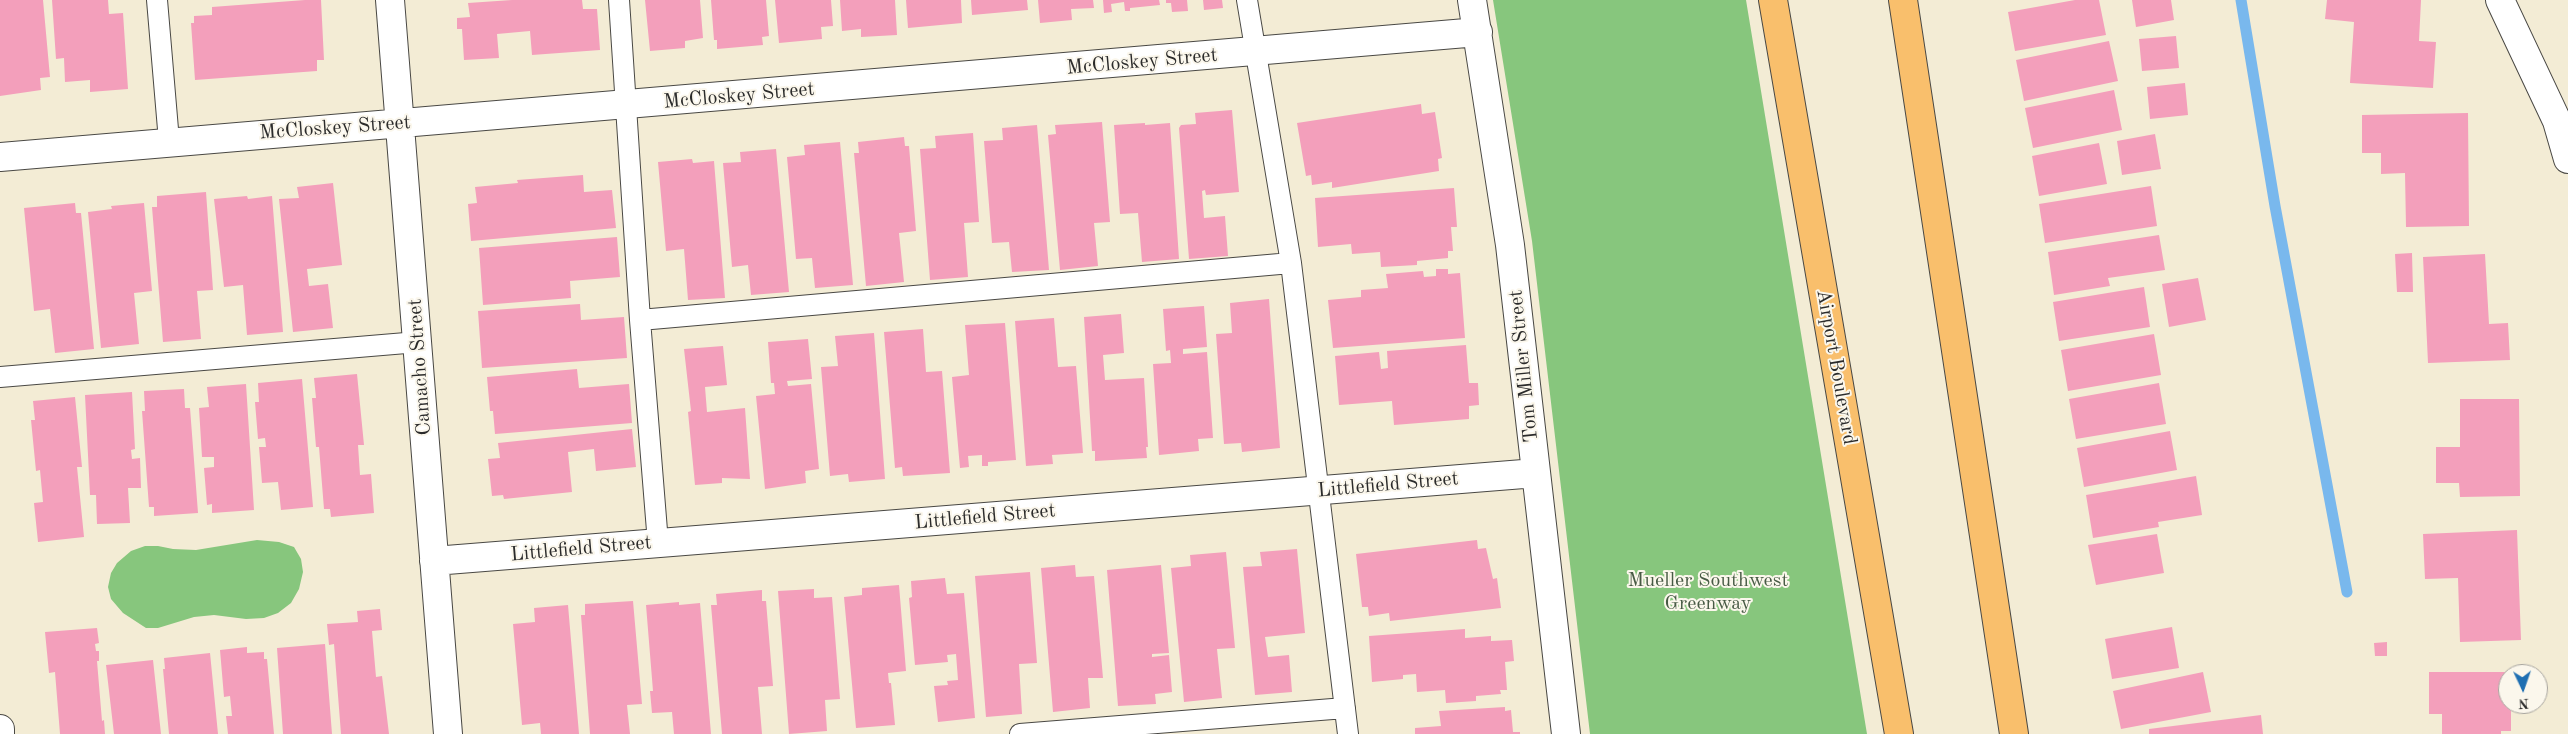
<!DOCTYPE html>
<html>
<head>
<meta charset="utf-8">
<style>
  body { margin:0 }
  #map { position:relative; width:2568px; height:734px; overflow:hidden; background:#f3ecd5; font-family:"Old Standard TT",serif }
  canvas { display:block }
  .north { position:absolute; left:2498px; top:664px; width:50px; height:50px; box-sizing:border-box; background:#fbf7ec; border:1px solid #a8a59f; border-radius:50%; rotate:177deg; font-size:14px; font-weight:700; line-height:20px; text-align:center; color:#2b2b2b }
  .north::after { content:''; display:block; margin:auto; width:18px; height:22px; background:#1f6fb2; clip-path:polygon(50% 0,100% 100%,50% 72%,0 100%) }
</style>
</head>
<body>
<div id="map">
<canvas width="2568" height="734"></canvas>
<div class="north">N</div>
</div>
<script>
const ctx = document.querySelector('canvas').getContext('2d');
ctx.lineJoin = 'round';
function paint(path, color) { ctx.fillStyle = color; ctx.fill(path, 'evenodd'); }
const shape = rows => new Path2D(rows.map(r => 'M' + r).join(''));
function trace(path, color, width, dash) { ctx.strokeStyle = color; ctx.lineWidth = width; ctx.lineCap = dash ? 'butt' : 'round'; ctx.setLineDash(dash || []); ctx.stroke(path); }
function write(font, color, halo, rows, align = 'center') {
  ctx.font = font + ' "Old Standard TT",serif'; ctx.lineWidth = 4; ctx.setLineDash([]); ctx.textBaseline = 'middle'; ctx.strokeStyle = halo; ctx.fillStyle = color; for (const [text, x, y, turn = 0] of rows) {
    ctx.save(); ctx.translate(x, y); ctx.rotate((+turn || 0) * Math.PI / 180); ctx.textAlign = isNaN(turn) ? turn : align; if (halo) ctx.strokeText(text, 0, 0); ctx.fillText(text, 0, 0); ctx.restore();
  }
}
paint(shape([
  [1493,0,1746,0,1867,734,1590,734,1532,241],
  [257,540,279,542,294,547,301,559,303,572,299,589,291,603,278,613,264,618,246,619,214,615,194,617,158,628,146,628,123,613,111,599,108,587,111,573,117,563,131,551,145,546,158,546,173,549,196,550]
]), '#87c67d');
trace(shape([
  [2241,0,2275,206,2347,592]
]), '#79b8ed', 11);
paint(shape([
  [0,0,43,0,50,77,40,78,41,90,0,96],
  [52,0,108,0,109,14,123,13,128,89,90,92,90,80,65,82,64,58,56,59],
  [305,0,321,0,324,60,317,60,317,71,195,80,191,23,194,23,194,16,212,15,212,7],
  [512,0,582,0,583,9,597,9,600,50,532,55,530,31,497,34,499,58,464,60,462,29,457,29,457,18,470,17,468,3],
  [645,0,700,0,703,38,685,41,685,48,650,51],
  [711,0,766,0,769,36,762,37,763,45,717,49,717,40,714,40],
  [775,0,831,0,833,26,821,27,822,39,779,43],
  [840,0,895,0,897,35,861,37,861,29,842,31],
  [906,0,961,0,962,23,908,28],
  [971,0,1027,0,1028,10,972,15],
  [1038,0,1093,0,1094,8,1071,9,1072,20,1040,23],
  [1103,0,1159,0,1160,5,1130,8,1130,11,1125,11,1124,2,1111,4,1112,12,1104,13],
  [1166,0,1187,0,1188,11,1172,12,1171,3,1166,3],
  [1203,0,1222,0,1223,8,1204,10],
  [2075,0,2099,0,2106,35,2015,51,2008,12],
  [2132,0,2171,0,2174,20,2136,27],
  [2327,0,2421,0,2419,41,2436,42,2433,88,2350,83,2354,22,2325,19],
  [2176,36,2179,68,2142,71,2139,39],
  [2109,41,2118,81,2024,101,2016,60],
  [2185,83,2188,115,2150,119,2147,87],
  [2114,90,2122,130,2033,148,2025,108],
  [1421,104,1422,114,1435,112,1442,158,1438,159,1439,171,1332,188,1332,182,1312,185,1311,175,1306,176,1297,123],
  [1232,110,1239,192,1206,195,1205,190,1202,191,1204,218,1225,216,1228,256,1189,259,1179,128,1181,125,1196,124,1195,113],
  [2468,113,2469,226,2406,227,2405,173,2381,174,2381,153,2362,153,2362,115],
  [1102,122,1110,222,1094,223,1098,266,1060,270,1048,135,1056,134,1055,125],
  [1145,123,1145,125,1170,123,1179,259,1142,262,1138,213,1120,214,1114,125],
  [1037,125,1049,270,1012,272,1009,242,992,243,984,141,1003,140,1002,128],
  [973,133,979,222,964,223,968,277,930,280,920,149,936,148,935,136],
  [2155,134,2161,169,2122,175,2117,141],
  [904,137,905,146,909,146,916,231,899,233,904,282,866,286,854,153,859,153,858,142],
  [840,142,853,285,815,288,812,258,796,259,787,157,805,155,804,145],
  [2099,143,2107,184,2039,196,2032,156],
  [776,149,789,292,751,295,748,265,732,267,723,163,741,162,740,152],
  [692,159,693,163,714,161,725,298,688,300,684,249,666,251,658,162],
  [583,175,584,192,612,190,616,228,471,241,468,204,477,203,475,187,518,183,517,180],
  [333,183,342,265,307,269,309,286,328,284,333,328,293,332,279,199,299,198,297,187],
  [2151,186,2157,226,2045,243,2039,204],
  [1454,188,1457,227,1451,227,1453,251,1448,251,1448,258,1417,261,1417,265,1381,267,1380,252,1352,254,1351,244,1318,247,1315,198],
  [206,192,213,290,197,291,201,339,163,342,152,207,157,207,157,196],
  [247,196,248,199,272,196,283,332,247,335,243,285,224,287,214,199],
  [75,203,76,213,81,213,94,349,55,353,50,309,34,311,24,208],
  [144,203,152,291,134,293,139,344,101,348,88,212,112,209,111,206],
  [2159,235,2165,270,2108,278,2110,286,2054,295,2048,252],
  [617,237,620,277,570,281,571,298,483,305,479,248],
  [2412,253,2413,292,2397,292,2395,254],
  [2485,254,2489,324,2508,323,2510,360,2428,363,2423,257],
  [1436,269,1448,269,1448,274,1460,273,1465,338,1333,348,1328,300,1361,297,1361,290,1388,288,1386,274,1423,271,1424,277,1436,276],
  [2198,278,2206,320,2169,327,2162,284],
  [2144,287,2150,327,2059,341,2053,302],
  [1269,299,1280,448,1242,452,1241,443,1224,444,1216,334,1232,333,1230,303],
  [580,304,581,320,624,317,627,358,482,368,478,311],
  [1204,306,1207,347,1183,349,1183,354,1207,352,1213,438,1198,439,1199,451,1159,455,1153,364,1171,363,1170,350,1166,351,1163,309],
  [1121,314,1124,353,1103,355,1105,380,1144,378,1148,447,1146,447,1147,458,1095,461,1095,451,1092,451,1084,317],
  [1054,318,1058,367,1076,366,1083,453,1052,455,1053,464,1026,466,1015,321],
  [1005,323,1016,460,988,462,988,466,982,466,982,455,968,456,969,467,960,468,952,377,969,375,965,325],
  [923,329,926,372,942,371,950,473,903,476,902,467,895,468,884,332],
  [874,333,885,479,849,482,848,474,830,476,821,367,838,366,835,336],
  [2154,334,2161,375,2068,391,2061,350],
  [808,339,812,379,787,381,788,386,811,384,819,469,805,471,806,483,765,489,756,396,775,394,774,383,771,383,768,342],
  [1466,345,1469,383,1478,383,1479,405,1469,406,1469,419,1394,425,1392,401,1339,405,1335,356,1379,352,1381,369,1388,368,1387,351],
  [723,346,727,385,705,387,707,412,745,408,750,479,722,478,722,483,695,485,688,412,691,411,684,349],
  [577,369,579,388,629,384,632,423,495,434,493,411,490,411,487,377],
  [357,374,364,445,358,445,360,475,371,474,374,513,331,517,330,509,324,509,319,447,316,447,312,398,316,398,314,378],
  [302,379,313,507,281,510,278,482,262,483,259,447,266,447,265,438,258,439,255,402,259,402,258,383],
  [2159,383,2166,424,2076,439,2069,399],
  [246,384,254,510,212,513,212,504,207,505,204,468,214,467,214,457,202,457,199,408,209,407,207,387],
  [184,389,185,408,190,408,198,513,154,516,154,507,149,507,142,411,145,411,144,391],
  [132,392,135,449,131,450,132,459,140,458,141,488,128,488,130,523,97,524,96,495,90,495,85,395],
  [75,397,82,467,77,467,84,537,38,542,34,503,43,502,40,470,36,471,31,420,35,420,33,401],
  [2460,399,2519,399,2520,496,2460,497,2459,483,2436,483,2436,447,2460,447],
  [632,429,636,467,596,471,594,449,568,452,572,492,504,499,503,495,492,496,488,459,500,458,498,443],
  [2170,431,2177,470,2084,487,2077,448],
  [2196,476,2202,515,2158,522,2159,527,2093,538,2086,495],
  [2517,530,2521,640,2460,642,2458,578,2425,579,2423,534],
  [2157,534,2164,573,2096,585,2088,545],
  [1477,540,1478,549,1486,548,1493,579,1497,578,1501,608,1390,621,1389,613,1369,616,1368,607,1362,607,1356,554],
  [1297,549,1305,633,1265,637,1268,657,1289,655,1292,692,1255,695,1243,567,1262,566,1260,552],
  [1226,552,1235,648,1217,649,1222,698,1184,702,1171,568,1191,566,1190,555],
  [1075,565,1076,577,1094,576,1103,678,1088,678,1090,708,1053,712,1041,568],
  [1161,565,1169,653,1152,654,1152,657,1169,655,1172,692,1155,694,1156,704,1118,706,1107,570],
  [1030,572,1037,663,1019,664,1022,714,986,717,975,576],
  [945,578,947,594,964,593,975,718,938,722,934,686,948,685,947,681,958,680,956,654,947,655,948,662,915,665,909,598,912,597,911,581],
  [899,585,906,671,888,673,889,683,891,683,895,725,856,728,844,597,862,595,862,588],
  [814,589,814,598,832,597,840,699,825,700,827,731,789,734,778,591],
  [762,590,762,601,766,601,773,686,758,687,762,734,722,734,711,605,717,605,716,594],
  [633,601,642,704,627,705,630,734,590,734,581,615,585,615,585,604],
  [679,602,679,605,700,603,711,734,674,734,672,712,652,713,650,691,653,691,646,605],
  [568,605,579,734,541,734,540,723,522,725,513,624,535,622,534,608],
  [380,609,382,630,372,631,376,677,382,676,389,734,341,734,334,644,329,645,327,624,358,622,357,611],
  [2172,627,2179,668,2112,679,2105,639],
  [97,628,99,643,95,644,96,651,99,651,99,661,97,661,102,721,104,720,105,734,60,734,55,672,49,673,45,632],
  [1465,629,1465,638,1491,636,1491,641,1512,640,1514,661,1505,662,1507,690,1500,690,1501,694,1476,696,1476,701,1446,703,1445,690,1417,692,1416,674,1403,675,1403,679,1372,682,1369,636],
  [2387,642,2387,656,2375,656,2374,643],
  [325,644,332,734,283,734,277,648],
  [247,647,247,653,264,652,264,659,267,659,274,734,228,734,226,716,232,716,230,696,224,697,220,650],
  [210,653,218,734,169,734,163,669,165,669,164,658],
  [153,660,161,734,114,734,106,665],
  [2203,672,2211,712,2121,729,2113,691],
  [2429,672,2508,672,2508,704,2511,704,2511,731,2501,731,2501,734,2442,734,2442,714,2429,714],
  [1505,707,1505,711,1511,710,1513,732,1520,732,1520,734,1415,734,1415,728,1441,726,1439,711],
  [2261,715,2263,734,2149,734,2149,729]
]), '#f39fbb');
const service = shape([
  [157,0,169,141],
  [619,0,640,320,658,543],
  [1247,0,1291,263,1348,734],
  [640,320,1291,263],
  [0,377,418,342],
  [1020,734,1345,708]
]);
const minor = shape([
  [390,0,448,734],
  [1472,0,1510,245,1566,734],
  [2500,0,2557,121,2568,159],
  [0,157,1478,32],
  [434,561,1536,473],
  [0,729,0,734]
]);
const primary = shape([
  [1773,0,1899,734],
  [1903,0,2014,734]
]);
trace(service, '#494844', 22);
trace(minor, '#494844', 30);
trace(primary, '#494844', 30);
trace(service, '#fff', 20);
trace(minor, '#fff', 28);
trace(primary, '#f9bf6c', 28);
write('20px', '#2b2b2b', '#fbf7ec', [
  ["McCloskey Street",1142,62,-5],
  ["McCloskey Street",739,96,-5],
  ["McCloskey Street",335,128,-4],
  ["Tom Miller Street",1524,366,-96],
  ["Camacho Street",420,367,-94],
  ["Airport Boulevard",1836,367,80],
  ["Littlefield Street",1388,485,-5],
  ["Littlefield Street",985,517,-5],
  ["Littlefield Street",581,549,-5]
]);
write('20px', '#475a44', '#fbf7ec', [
  ["Mueller Southwest",1708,581],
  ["Greenway",1708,604]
]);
</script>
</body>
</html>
